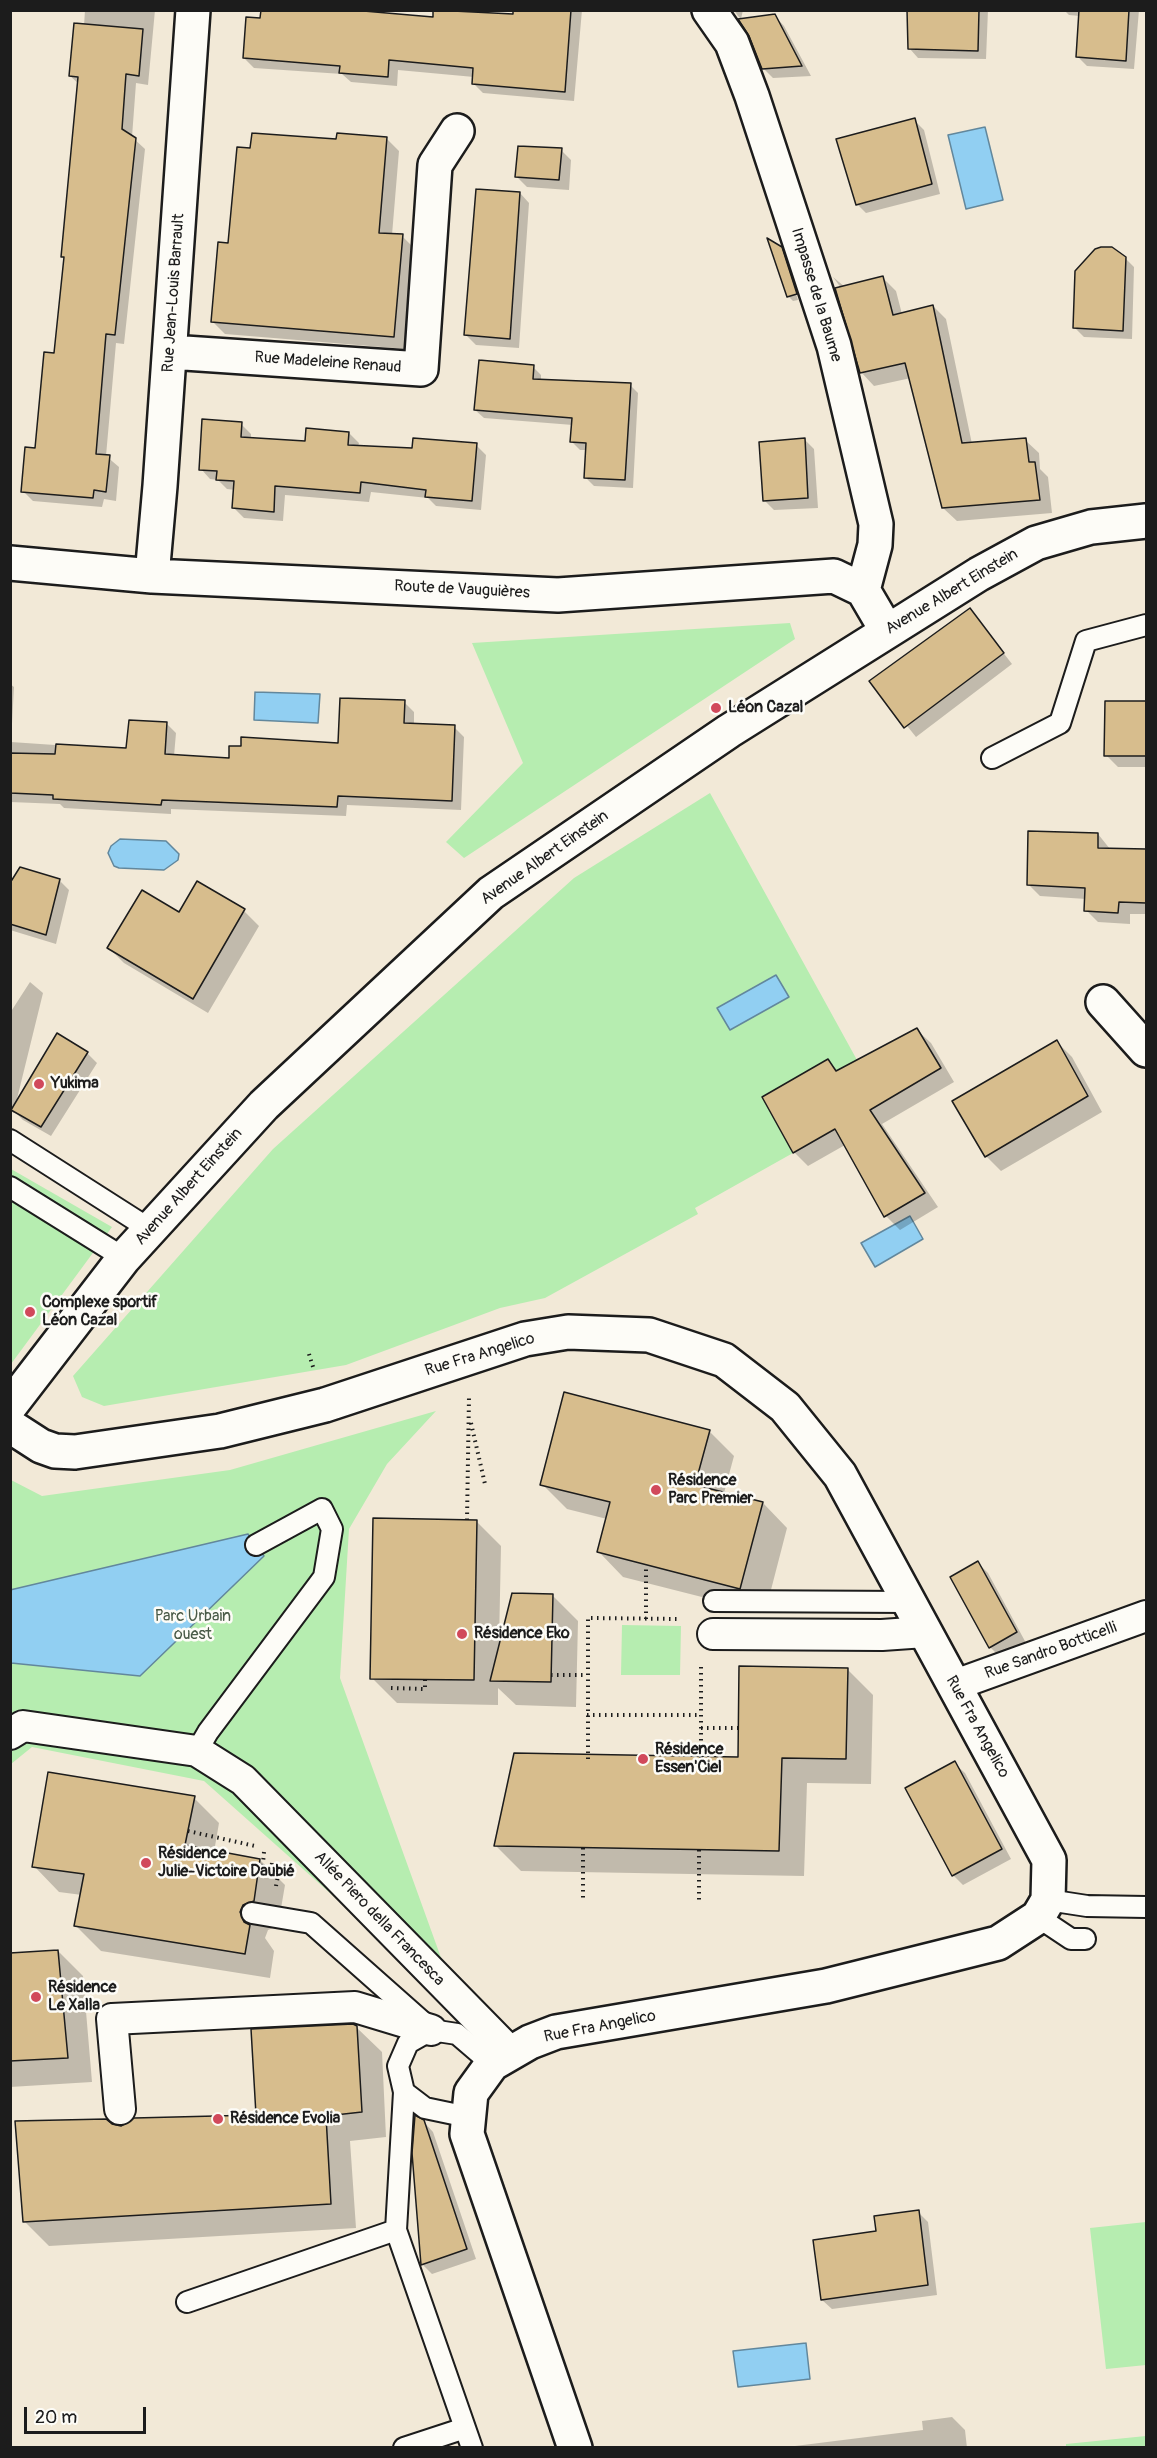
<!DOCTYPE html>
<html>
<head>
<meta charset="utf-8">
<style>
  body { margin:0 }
  #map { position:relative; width:1157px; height:2458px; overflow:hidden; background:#f2e9d7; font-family:Pangolin,sans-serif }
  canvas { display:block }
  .frame { position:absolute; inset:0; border:12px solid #1c1c1c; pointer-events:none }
  .scale { position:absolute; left:24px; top:2407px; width:122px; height:27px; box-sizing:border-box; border:3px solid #1c1c1c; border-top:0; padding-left:8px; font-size:18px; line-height:21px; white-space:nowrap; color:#1c1c1c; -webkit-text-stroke:4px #fdfcf7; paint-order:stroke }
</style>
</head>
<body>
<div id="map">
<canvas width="1157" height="2458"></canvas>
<div class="frame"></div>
<div class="scale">20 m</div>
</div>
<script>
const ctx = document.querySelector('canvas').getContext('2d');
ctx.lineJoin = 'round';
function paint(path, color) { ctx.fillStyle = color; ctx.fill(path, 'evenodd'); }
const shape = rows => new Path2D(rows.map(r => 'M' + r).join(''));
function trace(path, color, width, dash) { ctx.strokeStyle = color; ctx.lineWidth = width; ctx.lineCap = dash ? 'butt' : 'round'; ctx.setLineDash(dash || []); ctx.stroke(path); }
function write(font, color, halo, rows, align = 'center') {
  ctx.font = font + ' Pangolin,sans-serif'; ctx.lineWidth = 5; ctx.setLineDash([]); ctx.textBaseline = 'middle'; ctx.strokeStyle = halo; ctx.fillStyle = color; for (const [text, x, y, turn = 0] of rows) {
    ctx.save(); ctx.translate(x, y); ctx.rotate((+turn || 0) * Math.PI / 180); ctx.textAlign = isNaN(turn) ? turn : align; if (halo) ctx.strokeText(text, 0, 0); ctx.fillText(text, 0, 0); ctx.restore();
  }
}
paint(shape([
  [790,623,795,639,464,858,446,842,523,763,472,643],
  [710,793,857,1060,836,1071,828,1059,762,1097,793,1153,695,1208,698,1214,545,1298,500,1308,346,1365,104,1406,82,1397,73,1376,273,1149,574,878],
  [11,1169,112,1227,11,1364],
  [436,1411,387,1464,349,1529,340,1678,444,1966,366,1925,204,1781,32,1747,11,1764,11,1480,42,1496,230,1470],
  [622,1625,681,1626,680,1675,621,1675],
  [1146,2222,1146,2365,1106,2369,1090,2228],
  [1146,2436,1146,2447,1066,2447,1066,2444]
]), '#b6edb0');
const water = shape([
  [985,127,1003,200,966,209,948,135,985,127],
  [255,692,320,694,318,723,254,720,255,692],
  [120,839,166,841,179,854,178,860,164,870,119,868,114,866,108,853,111,846,120,839],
  [776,975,789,997,730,1030,717,1008,776,975],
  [910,1216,923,1239,875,1267,861,1243,910,1216],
  [248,1534,264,1556,140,1676,11,1663,10,1590,248,1534],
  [806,2343,810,2379,738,2387,733,2351,806,2343]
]);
paint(water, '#91cff2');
trace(water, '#62879c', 1.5);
paint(shape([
  [85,10,155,10,148,85,136,83,132,137,145,149,124,344,116,343,106,456,119,467,116,501,104,499,102,507,33,501,23,491,37,450,55,355,66,259,63,256,79,84,70,76,84,26],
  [515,10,582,10,574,101,483,93,473,83,474,77,398,70,397,86,351,82,342,74,254,68,244,58,434,18,514,15],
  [734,10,743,10,741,19,738,16],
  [909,10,988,10,986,59,918,58,910,49],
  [1064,10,1139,10,1134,69,1087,66,1077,56,1080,16,1069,15],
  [774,15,784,26,811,76,773,78,763,68],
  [914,120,924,130,940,194,866,213,857,204],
  [386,138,399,151,392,235,402,236,415,249,406,349,225,334,212,321,251,150],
  [561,150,571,160,569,190,527,187,517,177],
  [520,193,529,203,519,348,476,345,466,335],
  [770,242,781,248,798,300,793,301,789,297],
  [785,252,801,299,800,299],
  [1125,258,1134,267,1132,339,1084,337,1075,328],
  [833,277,845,287,883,278,896,291,902,314,933,306,946,319,972,444,1025,440,1039,453,1040,469,1048,477,1052,513,957,521,943,508,911,378,874,386,861,372,841,288],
  [533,367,541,375,541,381,630,385,638,393,633,488,594,486,586,478,587,450,580,450,572,442,573,425,484,418,475,410],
  [241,424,251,434,251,439,306,443,349,433,359,443,358,447,413,449,476,445,486,455,481,510,436,506,428,498,371,492,369,502,285,495,283,521,244,518,234,508,235,490,227,489,218,480,210,479,201,469],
  [804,439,814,449,818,508,774,510,764,500],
  [970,610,1012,664,916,737,871,681],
  [10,684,14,687,11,742,128,750,166,723,176,733,174,756,230,759,339,744,404,702,414,712,414,725,454,727,464,737,461,810,347,805,346,816,171,809,171,814,64,808,60,804,10,802],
  [1146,687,1146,767,1118,767,1106,755,1106,703,1146,703],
  [1098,834,1110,849,1146,850,1146,914,1130,914,1130,924,1098,922,1086,910,1086,899,1040,896,1028,884],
  [59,880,69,890,56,944,10,930,10,886],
  [198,883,244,911,259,926,208,1013,124,963,109,948,180,914],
  [30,982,43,993,16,1103,87,1053,97,1063,51,1136,23,1120,14,1111,14,1113,10,1111,10,1013],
  [917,1030,931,1043,954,1082,882,1124,938,1207,900,1230,886,1216,845,1145,808,1166,794,1152,764,1097,828,1061,839,1072],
  [1057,1042,1072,1057,1102,1112,1001,1171,986,1156,954,1101],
  [709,1431,734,1456,724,1493,763,1503,787,1528,765,1613,623,1577,599,1552,607,1519,567,1509,542,1484],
  [476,1521,501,1546,499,1644,553,1596,578,1621,576,1707,516,1705,498,1688,498,1705,397,1703,372,1678],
  [978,1563,988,1573,1026,1643,1000,1657,990,1647],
  [848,1670,873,1695,871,1784,807,1783,804,1876,521,1871,496,1846,740,1759],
  [954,1763,965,1773,1011,1859,963,1885,953,1875],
  [194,1798,219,1823,214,1852,260,1860,285,1885,278,1926,268,1930,265,1938,274,1951,270,1978,101,1951,76,1926,82,1895,59,1892,34,1866],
  [58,1951,83,1976,92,2082,10,2087,10,1954],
  [356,2027,382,2052,386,2137,350,2141,356,2228,49,2246,24,2221,112,2126,121,2128,258,2116],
  [423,2121,433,2132,476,2259,432,2274,422,2264],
  [918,2212,928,2222,937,2295,832,2309,822,2300,877,2232],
  [952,2417,965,2430,967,2448,779,2448,923,2430,922,2421]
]), '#0003');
const building = shape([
  [261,10,352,10,433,17,433,10,513,14,513,10,571,10,565,92,472,84,473,68,389,60,388,77,339,73,340,66,243,58,246,17,260,18,261,10],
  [907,10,979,10,978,51,908,49,907,10],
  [1079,10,1129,10,1126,61,1076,57,1079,10],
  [775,14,802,66,762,69,749,36,738,19,775,14],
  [74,23,143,29,139,76,126,74,122,129,136,138,115,335,106,334,96,454,110,455,106,492,94,490,93,498,21,492,25,447,35,448,44,352,54,353,64,257,61,257,78,77,69,76,74,23],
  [915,118,932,184,856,205,836,139,915,118],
  [252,133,336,139,337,133,387,137,379,233,403,234,394,337,211,322,218,242,228,243,237,147,250,148,252,133],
  [518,146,562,148,559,180,515,177,518,146],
  [476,189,520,192,510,339,464,335,476,189],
  [767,238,782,247,797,294,787,297,767,238],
  [1101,247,1112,247,1126,257,1123,331,1073,328,1075,271,1095,249,1101,247],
  [883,276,893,315,933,305,962,443,1026,438,1029,462,1035,462,1040,500,942,508,905,363,860,373,835,288,883,276],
  [479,360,534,365,533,379,631,383,625,480,584,478,586,443,570,442,572,418,474,410,479,360],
  [202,419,242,422,241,437,305,441,306,428,349,432,348,445,412,448,413,438,477,443,472,501,425,497,426,490,361,482,360,493,275,486,274,512,232,508,234,481,216,480,217,471,199,470,202,419],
  [805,438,808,498,763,501,759,442,805,438],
  [970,608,1004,653,904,728,869,681,970,608],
  [340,698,405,700,404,723,455,725,452,801,338,796,337,807,162,800,161,805,53,799,53,795,10,793,10,753,55,754,56,744,126,748,129,720,167,722,165,754,229,758,229,746,241,746,241,737,338,743,340,698],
  [1105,701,1146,701,1146,756,1104,756,1105,701],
  [1028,831,1098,833,1098,848,1146,849,1146,903,1119,902,1118,913,1084,911,1085,888,1027,885,1028,831],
  [20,867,60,879,46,935,10,924,10,883,20,867],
  [197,881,245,909,193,999,107,948,142,890,179,912,197,881],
  [917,1028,941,1068,870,1110,925,1193,884,1217,835,1129,793,1153,762,1097,828,1059,836,1071,917,1028],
  [57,1033,88,1052,41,1127,11,1110,57,1033],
  [1057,1040,1088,1096,985,1157,952,1101,1057,1040],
  [564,1392,710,1430,695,1485,763,1502,740,1589,597,1552,610,1502,540,1485,564,1392],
  [373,1518,477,1520,474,1680,370,1679,373,1518],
  [978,1561,1017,1632,989,1648,950,1577,978,1561],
  [512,1593,553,1594,551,1682,490,1681,512,1593],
  [739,1666,848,1668,846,1759,782,1758,779,1851,494,1846,514,1753,738,1757,739,1666],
  [955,1761,1002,1849,952,1876,905,1788,955,1761],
  [48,1772,195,1796,185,1845,260,1859,254,1901,243,1905,240,1912,244,1922,250,1925,245,1954,74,1926,84,1874,32,1867,48,1772],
  [58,1950,68,2058,10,2061,10,1953,58,1950],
  [353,2024,357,2026,362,2112,326,2116,331,2204,23,2222,15,2121,106,2119,112,2124,121,2126,134,2118,256,2115,251,2029,353,2024],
  [415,2115,424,2120,467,2249,421,2265,412,2153,415,2115],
  [919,2210,928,2285,821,2300,813,2240,876,2231,874,2216,919,2210]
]);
paint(building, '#d7bd8d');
trace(building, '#1c1c1c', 1.5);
const service = shape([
  [992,758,1060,723,1086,641,1146,625],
  [10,1140,151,1230],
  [10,1187,124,1258],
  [714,1601,909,1602],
  [197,1751,208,1732,324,1577,332,1529,322,1509,256,1545],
  [1048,1900,1087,1906,1146,1907],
  [252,1913,311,1923,425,2024],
  [1038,1917,1071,1939,1085,1939],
  [404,2092,396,2230,472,2448],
  [468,2117,425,2108,404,2092,398,2066,408,2043,431,2030,457,2034,492,2064],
  [187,2302,396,2230],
  [404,2448,465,2428]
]);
const pedestrian = shape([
  [713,1634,882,1635,925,1632],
  [955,1685,1146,1616],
  [10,1734,23,1726,197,1751,243,1780,510,2052],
  [120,2109,112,2019,355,2007,431,2030]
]);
const minor = shape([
  [709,10,732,43,752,96,834,346,876,524,875,545,863,590],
  [170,352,421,369,435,165,457,131],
  [10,563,152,576,558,595,834,576,863,590,887,631],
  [152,576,160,486,193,10],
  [1103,1002,1146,1050],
  [10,1426,41,1446,55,1451,75,1452,220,1431,325,1405,525,1339,568,1332,649,1335,724,1360,785,1407,840,1475,1049,1860,1048,1900,1038,1917,998,1943,826,1986,556,2032,530,2042,492,2064,471,2093,467,2134,575,2448]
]);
const secondary = shape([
  [10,1406,124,1258,264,1105,491,893,729,731,979,574,1036,543,1091,527,1146,521]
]);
trace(service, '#1c1c1c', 24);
trace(pedestrian, '#1c1c1c', 34);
trace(minor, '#1c1c1c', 38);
trace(secondary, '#1c1c1c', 38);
trace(shape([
  [309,1354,314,1370],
  [471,1423,485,1484],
  [467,1520,469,1397],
  [646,1619,646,1565],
  [701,1667,701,1762],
  [551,1675,587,1675],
  [391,1688,425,1689,425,1679],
  [587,1715,701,1715],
  [701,1728,738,1728],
  [588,1759,588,1618,680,1619],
  [188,1831,255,1846],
  [583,1848,583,1898],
  [699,1850,699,1900],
  [264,1852,262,1874,270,1876,272,1863],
  [276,1886,279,1870]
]), '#1c1c1c', 4, [1.5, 4.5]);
trace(service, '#fdfcf7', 20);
trace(pedestrian, '#fdfcf7', 30);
trace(minor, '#fdfcf7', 33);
trace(secondary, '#fdfcf7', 33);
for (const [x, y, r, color] of [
  [716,708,6,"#d1495b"],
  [39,1084,6,"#d1495b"],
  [30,1312,6,"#d1495b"],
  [656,1490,6,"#d1495b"],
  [462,1634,6,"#d1495b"],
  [643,1759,6,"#d1495b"],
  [146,1863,6,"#d1495b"],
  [36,1997,6,"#d1495b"],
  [218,2119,6,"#d1495b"]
]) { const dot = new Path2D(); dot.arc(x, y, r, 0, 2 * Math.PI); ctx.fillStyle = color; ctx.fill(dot); trace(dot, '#fdfcf7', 2); }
write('16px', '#1c1c1c', '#fdfcf7', [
  ["Rue Jean-Louis Barrault",174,293,-86],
  ["Impasse de la Baume",816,295,73],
  ["Rue Madeleine Renaud",328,363,4],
  ["Route de Vauguières",462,590,3],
  ["Avenue Albert Einstein",952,592,-31],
  ["Avenue Albert Einstein",545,858,-35],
  ["Avenue Albert Einstein",189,1187,-48],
  ["Rue Fra Angelico",480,1355,-17],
  ["Rue Sandro Botticelli",1051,1651,-20],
  ["Rue Fra Angelico",977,1727,61],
  ["Allée Piero della Francesca",379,1919,46],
  ["Rue Fra Angelico",600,2027,-11]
]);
write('bold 16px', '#1c1c1c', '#fdfcf7', [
  ["Léon Cazal",728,708],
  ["Yukima",51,1084],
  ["Complexe sportif",42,1303],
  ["Léon Cazal",42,1321],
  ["Résidence",668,1481],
  ["Parc Premier",668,1499],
  ["Résidence Eko",474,1634],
  ["Résidence",655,1750],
  ["Essen'Ciel",655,1768],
  ["Résidence",158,1854],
  ["Julie-Victoire Daubié",158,1872],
  ["Résidence",48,1988],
  ["Le Xalla",48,2006],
  ["Résidence Evolia",230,2119]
], 'left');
write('16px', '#4a5b48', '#fdfcf7', [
  ["Parc Urbain",193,1617],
  ["ouest",193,1635]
]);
</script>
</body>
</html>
